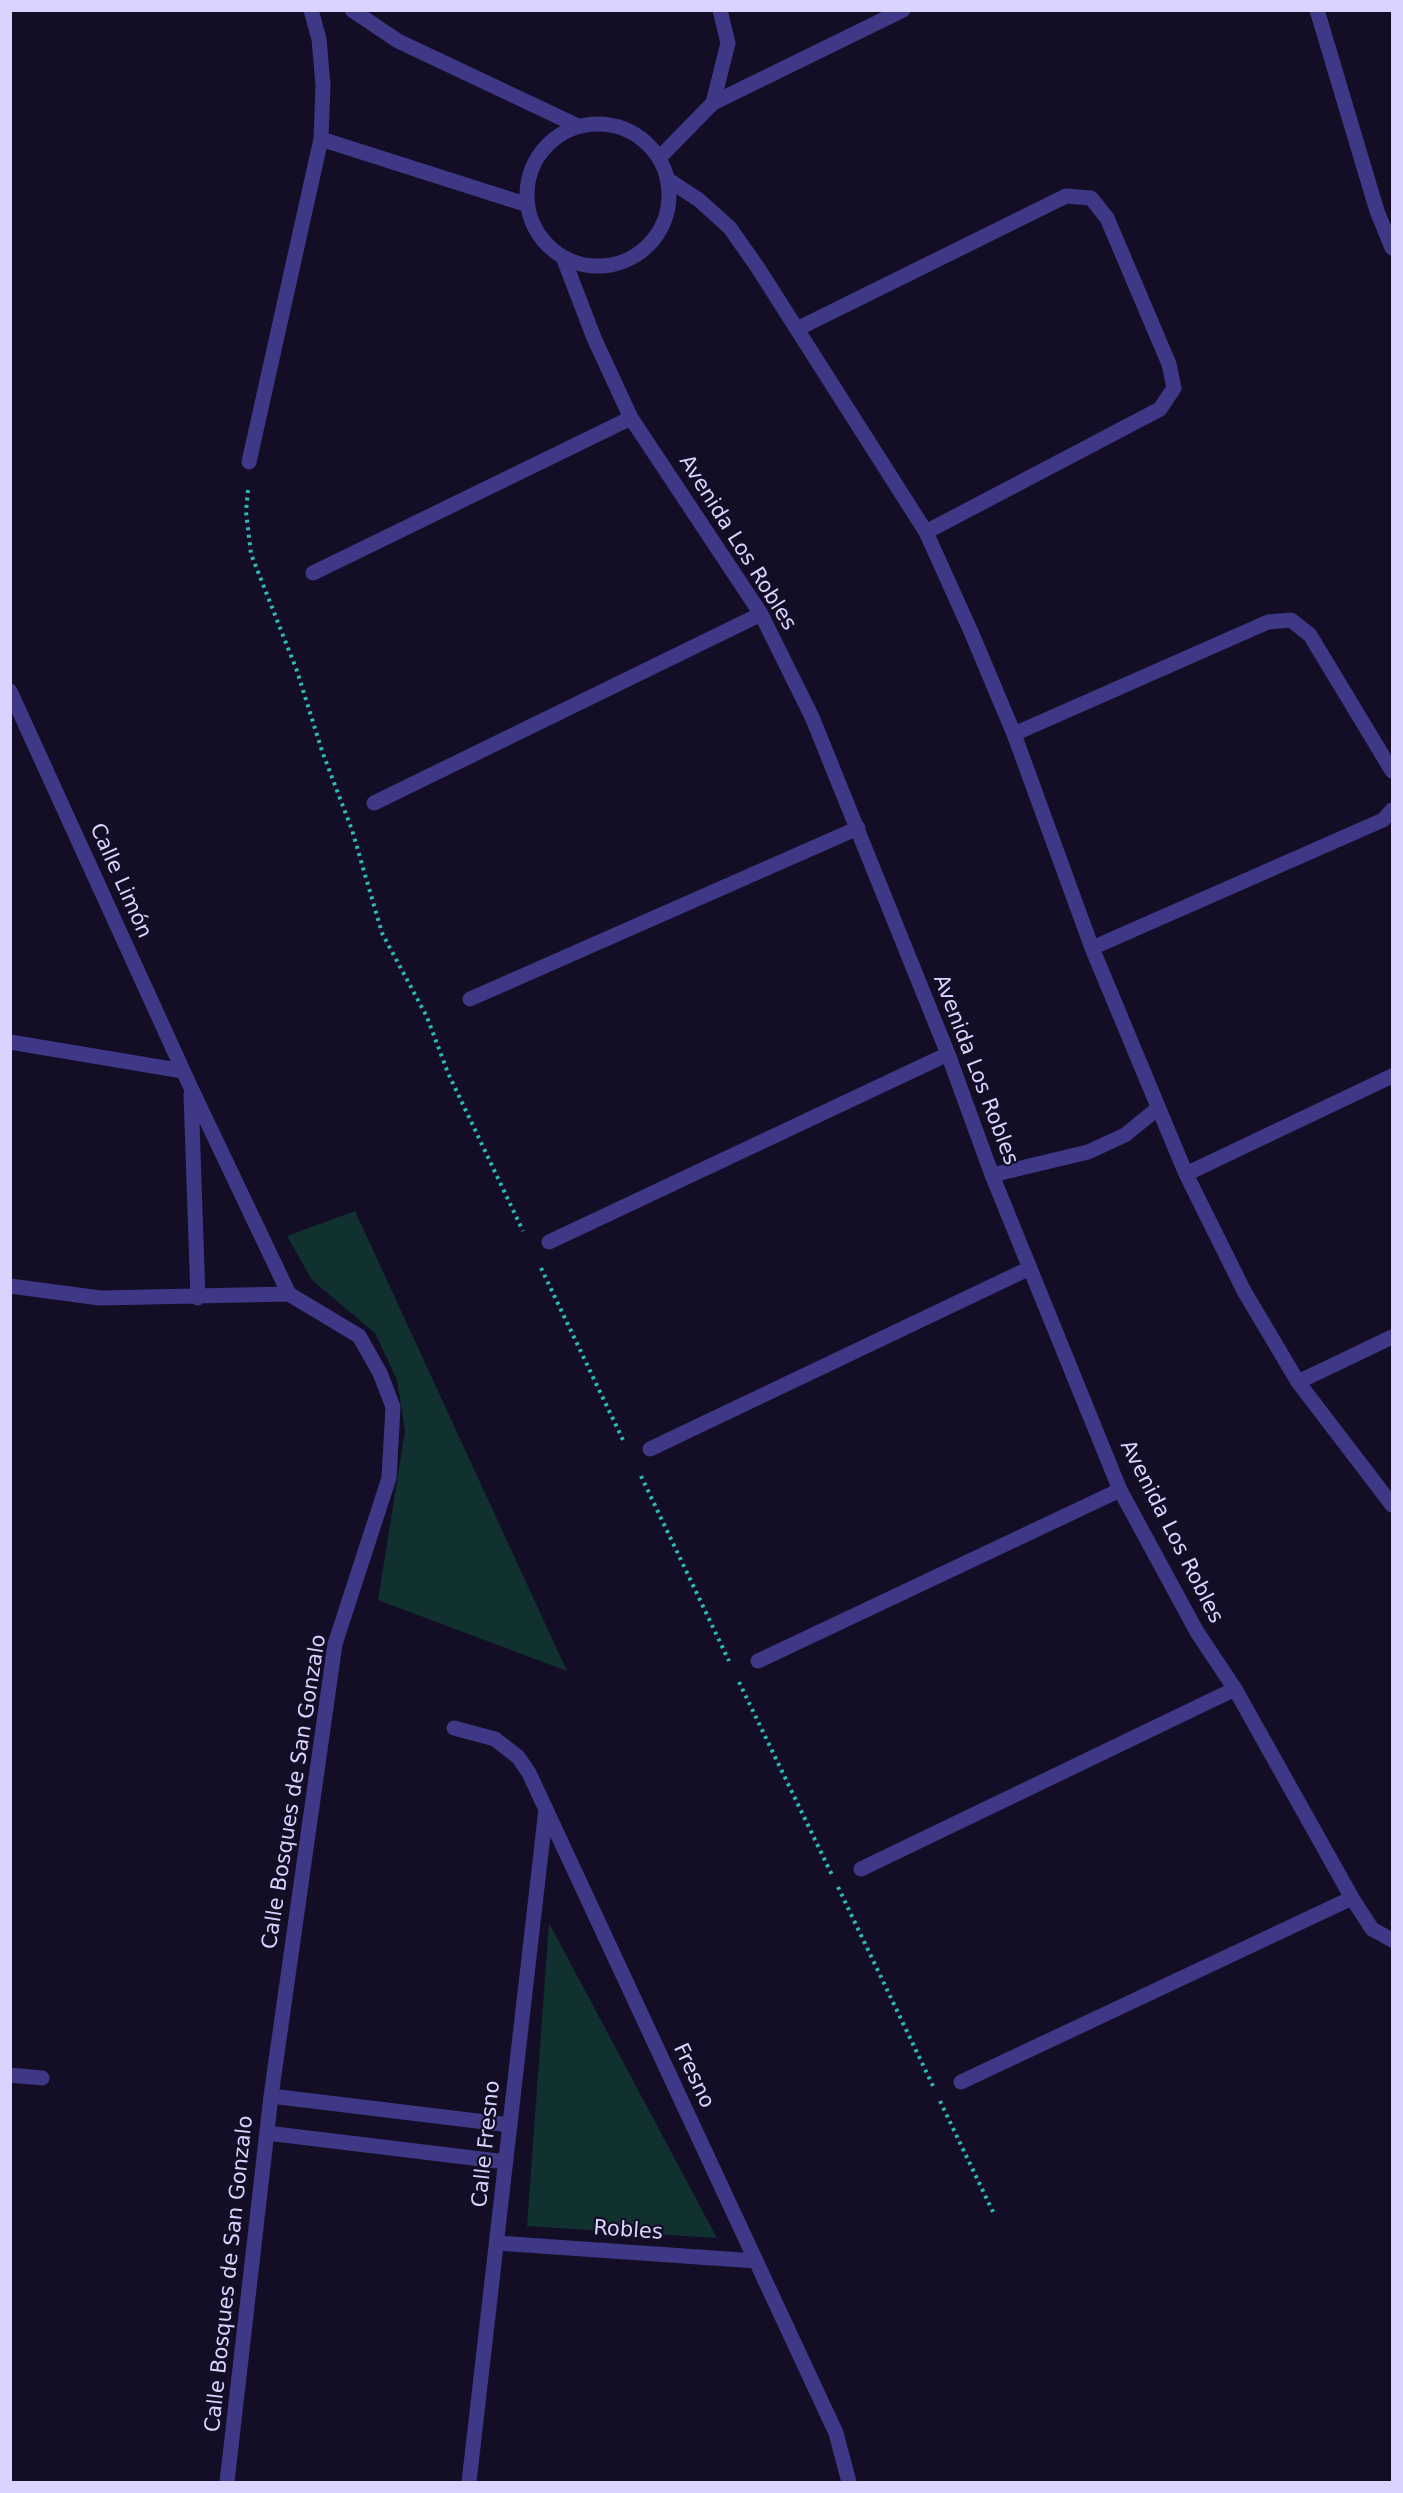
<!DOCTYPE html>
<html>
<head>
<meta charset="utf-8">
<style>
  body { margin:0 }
  #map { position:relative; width:1403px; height:2493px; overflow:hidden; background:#130e26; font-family:"DejaVu Sans",sans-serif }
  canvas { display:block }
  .frame { position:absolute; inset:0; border:12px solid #dad3ff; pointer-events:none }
</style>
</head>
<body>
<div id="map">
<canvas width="1403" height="2493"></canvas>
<div class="frame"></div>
</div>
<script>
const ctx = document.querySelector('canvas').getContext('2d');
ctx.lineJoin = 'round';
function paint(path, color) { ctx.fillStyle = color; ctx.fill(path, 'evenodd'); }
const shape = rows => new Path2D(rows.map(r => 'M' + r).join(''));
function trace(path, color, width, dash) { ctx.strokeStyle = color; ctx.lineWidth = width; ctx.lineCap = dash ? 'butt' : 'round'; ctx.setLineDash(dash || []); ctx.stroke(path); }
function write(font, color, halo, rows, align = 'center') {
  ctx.font = font + ' "DejaVu Sans",sans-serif'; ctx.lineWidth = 4.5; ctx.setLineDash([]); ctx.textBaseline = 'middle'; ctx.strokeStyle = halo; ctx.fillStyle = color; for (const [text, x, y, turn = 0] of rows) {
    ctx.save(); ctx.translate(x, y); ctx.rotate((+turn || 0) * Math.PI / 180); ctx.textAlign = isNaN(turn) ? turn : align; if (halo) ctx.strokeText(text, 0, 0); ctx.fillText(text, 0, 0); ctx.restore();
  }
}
paint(shape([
  [355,1211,567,1671,378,1600,405,1431,397,1380,375,1333,312,1280,287,1236],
  [549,1923,717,2238,527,2226]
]), '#113030');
trace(shape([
  [248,490,246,512,251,554,297,671,322,751,352,830,382,933,427,1017,448,1073,523,1231],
  [541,1268,623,1440],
  [641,1476,729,1661],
  [739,1682,832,1875],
  [838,1887,933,2086],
  [940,2101,994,2214]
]), '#2cbab7', 4, [3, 4.5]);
trace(shape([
  [352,10,398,41,578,126],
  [1317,10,1377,211,1392,248],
  [713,103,728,43,720,10],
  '527 195a71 71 0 1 1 142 0a71 71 0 1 1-142 0Z',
  [321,139,528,205],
  [659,158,713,103,903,10],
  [667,179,699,200,730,228,758,268,926,532,972,634,1014,734,1092,948,1186,1174,1244,1291,1298,1382,1392,1505],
  [563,257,594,338,631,418,761,614,812,717,948,1054,992,1175,1120,1490,1197,1632,1235,1689,1352,1898,1372,1929,1392,1940],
  [797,329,1066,196,1091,198,1107,218,1169,364,1174,388,1160,409,926,532],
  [249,462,321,139,323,85,319,39,311,10],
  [313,573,631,418],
  [10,691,191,1088,289,1294],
  [1014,734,1268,622,1291,620,1310,635,1392,771],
  [374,803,761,614],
  [1092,948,1383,820,1392,810],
  [470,999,858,828],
  [10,1042,183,1071],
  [191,1094,198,1298],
  [1186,1174,1392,1076],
  [992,1175,1088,1152,1125,1135,1157,1109],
  [549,1242,948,1054],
  [10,1286,100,1298,289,1294,359,1336,380,1373,393,1407,389,1478,335,1644,271,2096,227,2482],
  [1298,1382,1392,1337],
  [650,1449,1030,1268],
  [758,1661,1120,1490],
  [454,1728,495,1739,518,1757,529,1773,836,2433,849,2482],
  [861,1869,1235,1689],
  [10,2075,42,2078],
  [961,2082,1352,1898],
  [271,2096,510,2125],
  [267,2133,506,2162],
  [497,2243,756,2261],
  [469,2482,546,1809]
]), '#3e3886', 15);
write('21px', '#dad3ff', '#130e26', [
  ["Avenida Los Robles",737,543,58],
  ["Calle Limón",120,881,66],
  ["Avenida Los Robles",975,1070,69],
  ["Avenida Los Robles",1171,1532,63],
  ["Calle Bosques de San Gonzalo",295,1792,-81],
  ["Fresno",693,2076,65],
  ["Calle Fresno",487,2144,-84],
  ["Robles",628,2231,4],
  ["Calle Bosques de San Gonzalo",230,2274,-84]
]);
</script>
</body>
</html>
